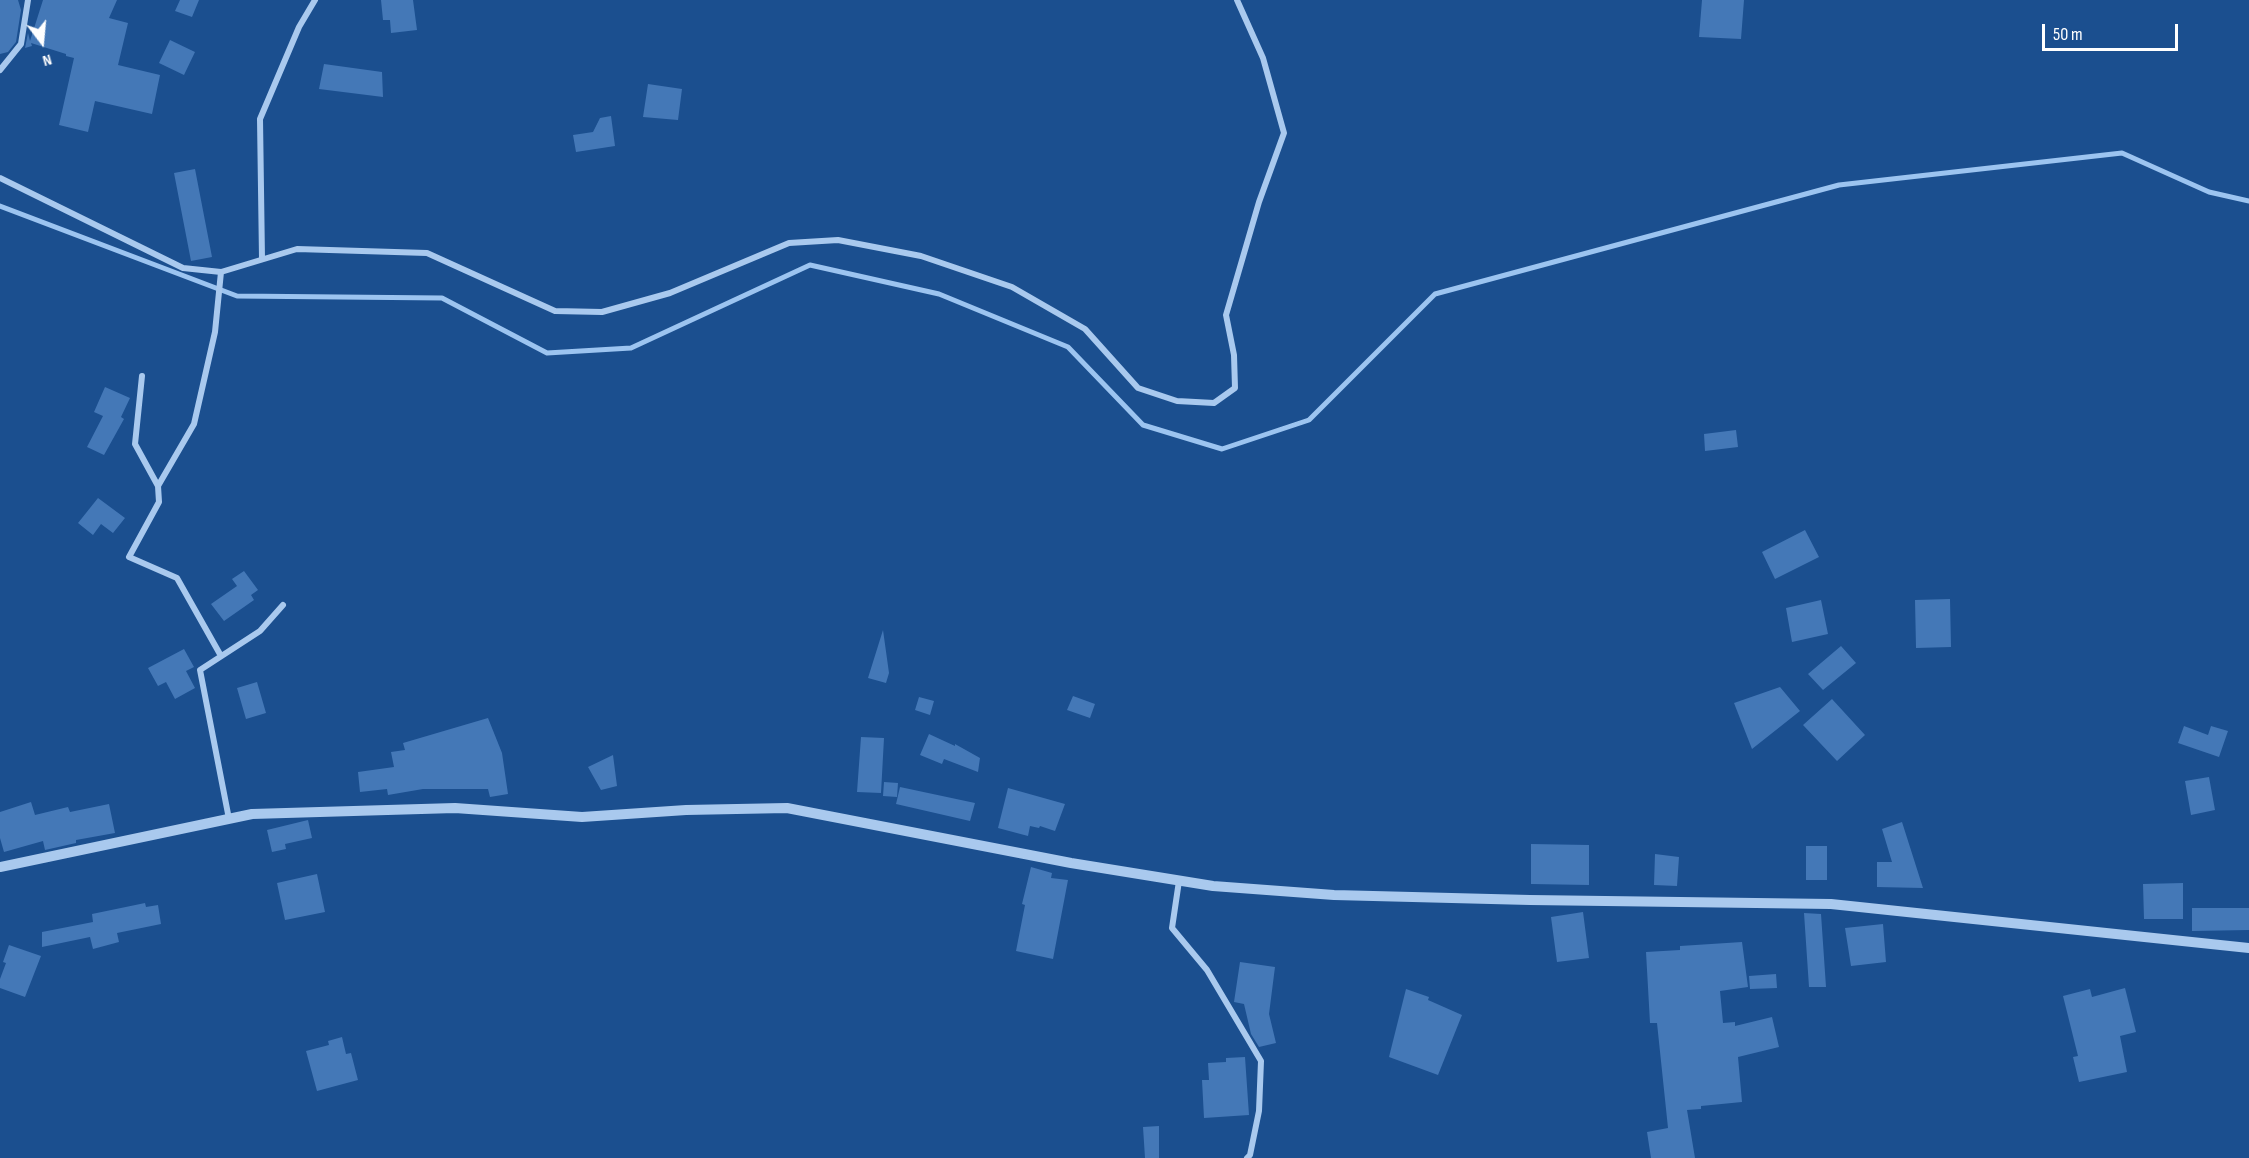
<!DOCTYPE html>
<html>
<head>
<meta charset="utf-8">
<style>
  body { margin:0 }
  #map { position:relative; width:2249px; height:1158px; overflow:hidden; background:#1b4f8f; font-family:"Sofia Sans Condensed",sans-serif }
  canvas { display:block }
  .north { position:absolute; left:12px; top:12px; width:60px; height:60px; -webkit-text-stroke:4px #1b4f8f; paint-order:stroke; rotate:164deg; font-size:16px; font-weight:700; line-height:24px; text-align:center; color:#fff }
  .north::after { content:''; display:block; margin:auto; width:21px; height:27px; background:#fff; clip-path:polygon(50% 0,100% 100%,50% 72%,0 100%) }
  .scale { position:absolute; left:2042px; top:24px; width:136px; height:27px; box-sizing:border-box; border:3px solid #fff; border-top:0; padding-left:8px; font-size:18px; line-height:21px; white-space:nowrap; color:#fff; -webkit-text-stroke:4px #1b4f8f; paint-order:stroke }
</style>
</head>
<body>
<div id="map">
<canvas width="2249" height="1158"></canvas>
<div class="north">N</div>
<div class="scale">50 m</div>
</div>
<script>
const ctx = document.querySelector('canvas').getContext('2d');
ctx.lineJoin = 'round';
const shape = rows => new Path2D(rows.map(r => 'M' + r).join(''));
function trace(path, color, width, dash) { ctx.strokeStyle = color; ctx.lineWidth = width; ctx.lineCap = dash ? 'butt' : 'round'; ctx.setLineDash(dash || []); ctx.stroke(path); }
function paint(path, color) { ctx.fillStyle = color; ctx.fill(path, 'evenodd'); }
trace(shape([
  [0,206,237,296,442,298,547,353,631,348,810,265,939,294,1068,347,1143,425,1222,449,1309,420,1435,294,1839,185,2122,153,2209,192,2249,201]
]), '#9cc4f0', 5);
paint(shape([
  [0,0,18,0,21,10,16,42,8,52,0,54],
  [43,0,117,0,109,18,128,23,118,65,160,75,152,114,95,101,88,132,59,125,74,58,66,56,66,54,31,43,32,46,25,48,28,33,30,41],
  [180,0,199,0,192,17,175,11],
  [381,0,413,0,417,30,391,33,390,20,383,20],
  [1702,0,1744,0,1741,39,1699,37],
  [170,40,195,52,184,75,159,63],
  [324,64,382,72,383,97,319,89],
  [648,84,682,89,678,120,643,117],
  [611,116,615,146,576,152,573,135,593,132,600,118],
  [195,169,212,257,191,261,174,173],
  [105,387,130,398,121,417,124,419,104,455,87,447,103,416,94,412],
  [1736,430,1738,447,1705,451,1704,434],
  [98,498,125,518,113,533,101,524,93,535,78,523],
  [1805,530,1819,557,1775,579,1762,552],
  [244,571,258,590,251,595,254,600,224,621,211,604,237,586,232,579],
  [1950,599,1951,647,1916,648,1915,600],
  [1821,600,1828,634,1792,642,1786,608],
  [883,630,889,673,886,683,868,678],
  [1841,646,1856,663,1823,690,1808,674],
  [184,649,194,667,186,671,195,688,175,699,166,682,158,686,148,668],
  [257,682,266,713,246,719,237,688],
  [1780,687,1800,711,1752,749,1734,703],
  [1073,696,1095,704,1090,718,1067,710],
  [919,697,934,701,930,715,915,710],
  [1832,699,1865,735,1837,761,1803,725],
  [488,718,502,753,508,794,490,797,488,789,423,789,388,795,387,789,360,792,358,772,394,767,391,752,405,750,403,743],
  [2184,726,2208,735,2211,726,2228,731,2219,757,2178,743],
  [929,734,955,746,955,744,980,758,978,772,944,759,942,764,920,755],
  [861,737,884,738,881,793,857,792],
  [613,755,617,786,601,790,588,767],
  [2209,777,2215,810,2191,815,2185,781],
  [884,782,898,783,897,797,883,796],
  [900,787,975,803,970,821,896,804],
  [1008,788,1065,804,1055,831,1040,826,1039,828,1030,826,1028,836,998,828],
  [31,802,35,815,68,807,70,812,109,804,115,833,76,840,76,843,45,850,43,841,4,852,0,838,0,812],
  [308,820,312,838,285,844,286,849,272,852,267,830],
  [1902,822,1923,888,1877,887,1877,862,1892,862,1882,829],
  [1531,844,1589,845,1589,885,1531,884],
  [1806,846,1827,846,1827,880,1806,880],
  [1655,854,1679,857,1677,886,1654,885],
  [1031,867,1052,873,1051,878,1068,880,1053,959,1016,951,1025,905,1022,904],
  [317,874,325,912,285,920,277,883],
  [2183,883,2183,919,2144,919,2143,884],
  [145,903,146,907,158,905,161,924,117,933,119,942,93,949,90,937,42,947,42,932,93,922,92,914],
  [2192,908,2249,908,2249,930,2192,931],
  [1583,912,1589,958,1557,962,1551,917],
  [1804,913,1821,914,1826,987,1809,987],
  [1883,924,1886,962,1851,966,1845,928],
  [1742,942,1748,987,1720,991,1723,1023,1735,1022,1735,1026,1772,1017,1779,1047,1738,1057,1742,1102,1701,1106,1701,1109,1687,1110,1695,1158,1651,1158,1647,1132,1668,1128,1657,1023,1650,1023,1646,952,1680,950,1680,946],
  [9,945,41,956,25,997,0,988,0,979,6,963,3,962],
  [1240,962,1275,967,1269,1014,1276,1043,1259,1047,1251,1034,1244,1004,1234,1002],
  [1776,974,1777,988,1750,989,1749,976],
  [2125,988,2136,1032,2120,1036,2127,1072,2079,1082,2073,1057,2078,1056,2063,996,2090,989,2092,997],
  [1406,989,1429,997,1428,1000,1462,1015,1438,1075,1389,1057],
  [342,1037,346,1054,351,1053,358,1080,317,1091,306,1051,329,1045,328,1041],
  [1245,1057,1249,1115,1204,1118,1202,1080,1209,1080,1208,1063,1226,1062,1226,1058],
  [1159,1126,1159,1158,1145,1158,1143,1127]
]), '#4478b7');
trace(shape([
  [0,70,21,44,28,0],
  [0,178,183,268,221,272,297,249,427,253,555,311,602,312,670,293,789,243,838,240,921,256,1012,287,1085,329,1138,388,1177,401,1214,403,1235,388,1234,355,1226,315,1259,202,1284,133,1263,58,1237,0],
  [262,259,260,119,299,27,315,0],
  [142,376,135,444,158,486,159,502,129,557,177,578,221,656],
  [158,486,194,424,215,332,221,272],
  [229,819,200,670,260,631,283,605],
  [1179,881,1172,928,1207,970,1261,1061,1259,1111,1250,1155,1247,1158]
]), '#a9c9ee', 6);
trace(shape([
  [0,867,252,814,455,808,582,817,686,810,787,808,1071,863,1213,886,1334,895,1530,900,1831,904,2249,948]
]), '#a9c9ee', 10);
</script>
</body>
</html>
